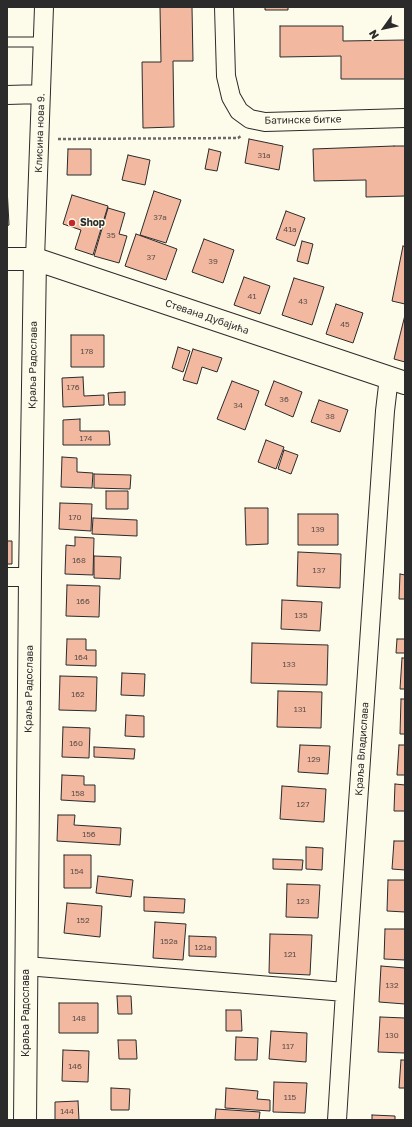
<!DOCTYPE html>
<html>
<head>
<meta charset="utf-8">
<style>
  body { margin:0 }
  #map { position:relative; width:412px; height:1127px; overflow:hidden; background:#fdfbea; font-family:"Golos Text",sans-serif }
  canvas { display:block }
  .frame { position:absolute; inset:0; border:8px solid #2b2b2b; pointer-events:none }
  .north { position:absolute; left:364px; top:8px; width:40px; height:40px; -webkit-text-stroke:3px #fdfbea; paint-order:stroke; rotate:237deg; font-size:11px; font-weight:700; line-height:16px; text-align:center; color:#2b2b2b }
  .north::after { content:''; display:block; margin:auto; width:14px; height:18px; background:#2b2b2b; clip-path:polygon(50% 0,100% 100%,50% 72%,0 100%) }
</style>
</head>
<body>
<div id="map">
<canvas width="412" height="1127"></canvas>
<div class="frame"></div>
<div class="north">N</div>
</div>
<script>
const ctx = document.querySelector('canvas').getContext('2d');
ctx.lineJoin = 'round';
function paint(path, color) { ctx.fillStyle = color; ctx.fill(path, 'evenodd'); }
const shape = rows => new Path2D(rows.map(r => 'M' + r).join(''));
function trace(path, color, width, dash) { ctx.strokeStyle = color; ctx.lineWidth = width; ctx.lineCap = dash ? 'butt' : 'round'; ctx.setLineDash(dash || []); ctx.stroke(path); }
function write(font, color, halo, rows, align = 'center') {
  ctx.font = font + ' "Golos Text",sans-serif'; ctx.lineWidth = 3; ctx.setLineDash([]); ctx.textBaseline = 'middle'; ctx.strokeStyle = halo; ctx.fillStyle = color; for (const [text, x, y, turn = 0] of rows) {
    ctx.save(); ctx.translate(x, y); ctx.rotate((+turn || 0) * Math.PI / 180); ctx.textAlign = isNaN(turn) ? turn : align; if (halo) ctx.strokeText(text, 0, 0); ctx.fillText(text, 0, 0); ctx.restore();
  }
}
const building = shape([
  [160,7,192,7,193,61,173,61,174,127,143,128,142,62,161,62,160,7],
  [265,7,288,7,288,10,265,10,265,7],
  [280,26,343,26,343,41,405,40,405,79,341,79,341,56,280,57,280,26],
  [249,139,283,146,279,170,245,163,249,139],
  [394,146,405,146,405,196,366,197,366,180,314,181,313,149,394,146],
  [68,149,91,149,91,175,67,175,68,149],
  [209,149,221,152,217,171,205,169,209,149],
  [128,155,150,160,145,185,122,180,128,155],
  [7,187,9,225,7,226,7,187],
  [154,191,181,200,166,243,140,235,154,191],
  [72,195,108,206,93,255,75,249,81,230,63,224,72,195],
  [108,208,125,213,119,234,127,236,119,263,94,256,108,208],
  [286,211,305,218,295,246,276,239,286,211],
  [136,234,177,249,166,280,125,266,136,234],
  [204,239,234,250,223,283,192,272,204,239],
  [302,241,313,244,308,264,297,261,302,241],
  [403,246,405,247,405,304,392,301,403,246],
  [244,277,270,286,260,314,234,305,244,277],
  [294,278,324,287,312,325,282,315,294,278],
  [336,304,363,313,353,343,326,334,336,304],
  [405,315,405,362,394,359,405,315],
  [71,335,104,335,104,367,71,367,71,335],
  [178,347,190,351,183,372,172,368,178,347],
  [193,349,222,358,217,372,202,367,197,384,183,380,193,349],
  [83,377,84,396,104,395,104,405,63,407,62,378,83,377],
  [232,381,259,391,245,430,217,419,232,381],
  [274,381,302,392,293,417,265,405,274,381],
  [125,392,125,405,109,405,108,393,125,392],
  [319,400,348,410,340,432,311,422,319,400],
  [80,419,80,431,109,431,110,445,63,445,63,420,80,419],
  [266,440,284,447,276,469,258,462,266,440],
  [284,450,298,455,291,474,278,469,284,450],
  [62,457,77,458,77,472,93,473,92,488,61,487,62,457],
  [94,474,131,475,130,489,94,488,94,474],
  [106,491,128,491,128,509,106,509,106,491],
  [60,503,92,504,91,531,59,529,60,503],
  [245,508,268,508,268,544,246,545,245,508],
  [298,514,338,514,338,545,298,545,298,514],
  [93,518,137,520,137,536,92,534,93,518],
  [75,537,94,538,93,575,65,574,66,545,75,546,75,537],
  [7,541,12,541,12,564,7,564,7,541],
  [298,552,341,554,340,588,297,586,298,552],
  [94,556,121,557,120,579,94,578,94,556],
  [400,574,405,575,405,599,399,599,400,574],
  [67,585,100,586,99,617,66,616,67,585],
  [282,600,322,602,320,631,281,629,282,600],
  [67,639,86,639,86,650,96,650,96,666,66,665,67,639],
  [397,639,405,639,405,653,396,653,397,639],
  [252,643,328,645,327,685,251,683,252,643],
  [402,658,405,658,405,689,400,689,402,658],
  [122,673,145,674,144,696,121,695,122,673],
  [60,676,97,677,96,711,59,710,60,676],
  [278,691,322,692,321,728,277,727,278,691],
  [401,699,405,699,405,734,400,734,401,699],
  [126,715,144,716,144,737,125,736,126,715],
  [63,727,90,728,89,758,62,757,63,727],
  [300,745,330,746,328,774,298,772,300,745],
  [399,745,405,745,405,775,397,775,399,745],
  [94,747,135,749,134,759,94,757,94,747],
  [62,775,84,776,84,785,95,785,95,802,61,800,62,775],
  [395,784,405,785,405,811,394,811,395,784],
  [282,786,326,789,324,822,280,819,282,786],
  [58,815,75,815,74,825,121,828,120,845,57,841,58,815],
  [394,841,405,841,405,870,392,869,394,841],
  [306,847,323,848,322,870,306,869,306,847],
  [64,855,91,855,91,888,64,888,64,855],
  [273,859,303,860,302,870,273,869,273,859],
  [98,876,133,880,131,897,96,893,98,876],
  [388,880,405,880,405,912,387,911,388,880],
  [287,884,320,885,318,918,286,917,287,884],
  [144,897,185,899,184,913,144,911,144,897],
  [67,903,102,906,100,937,64,933,67,903],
  [155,922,186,924,183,960,153,958,155,922],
  [385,929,405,929,405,960,384,959,385,929],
  [270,934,312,935,310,975,269,973,270,934],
  [189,936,216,937,216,957,189,956,189,936],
  [381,966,405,968,405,1004,379,1002,381,966],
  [117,996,131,996,132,1014,118,1014,117,996],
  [59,1003,98,1003,98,1033,59,1033,59,1003],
  [226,1010,241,1010,242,1031,226,1031,226,1010],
  [380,1017,405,1018,405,1053,378,1052,380,1017],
  [271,1031,307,1033,306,1062,269,1059,271,1031],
  [236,1037,258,1038,257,1060,235,1060,236,1037],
  [118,1040,136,1040,137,1059,119,1059,118,1040],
  [63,1050,89,1051,88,1082,62,1081,63,1050],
  [401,1060,405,1060,405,1088,399,1088,401,1060],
  [274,1082,307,1083,305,1113,273,1112,274,1082],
  [111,1088,130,1089,129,1110,111,1110,111,1088],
  [226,1088,258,1091,257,1099,270,1100,270,1111,225,1108,226,1088],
  [78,1101,79,1120,55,1120,55,1102,78,1101],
  [216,1109,260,1112,259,1120,215,1120,216,1109],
  [372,1115,395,1116,395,1120,372,1120,372,1115]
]);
paint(building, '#f2b8a0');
trace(building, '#2b2b2b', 1);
const service = shape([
  [7,42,43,42]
]);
const minor = shape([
  [224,7,226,76,231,97,239,111,250,119,265,122,405,118],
  [7,95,41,94],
  [35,259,44,7],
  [7,577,30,577],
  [26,966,345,992],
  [337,1120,345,992,385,411,389,377]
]);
const tertiary = shape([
  [7,259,35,259,405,383],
  [25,1120,30,577,35,259]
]);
trace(service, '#2b2b2b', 11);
trace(minor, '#2b2b2b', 20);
trace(tertiary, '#2b2b2b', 24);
trace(shape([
  [58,139,238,138,241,136]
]), '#6a6964', 2.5, [3, 2]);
trace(service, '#fdfbea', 9);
trace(minor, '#fdfbea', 18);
trace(tertiary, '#fdfbea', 22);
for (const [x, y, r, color] of [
  [72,223,4,"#c62828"]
]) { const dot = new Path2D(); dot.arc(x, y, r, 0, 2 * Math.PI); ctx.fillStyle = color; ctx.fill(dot); trace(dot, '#fdfbea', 1.5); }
write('8px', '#5d4e48', null, [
  ["31a",264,155],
  ["37a",160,217],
  ["41a",290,229],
  ["35",111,235],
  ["37",151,257],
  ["39",213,261],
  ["41",252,296],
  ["43",303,301],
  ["45",345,324],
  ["178",87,351],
  ["176",73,387],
  ["36",284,399],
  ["34",238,405],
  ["38",330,416],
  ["174",86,438],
  ["170",75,517],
  ["139",318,529],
  ["168",79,560],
  ["137",319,570],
  ["166",83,601],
  ["135",301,615],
  ["164",81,657],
  ["133",289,664],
  ["162",78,694],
  ["131",300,709],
  ["160",76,743],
  ["129",314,759],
  ["158",78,793],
  ["127",303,804],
  ["156",89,834],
  ["154",77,871],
  ["123",303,901],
  ["152",83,920],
  ["152a",169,941],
  ["121a",203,947],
  ["121",290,954],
  ["132",392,985],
  ["148",79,1018],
  ["130",392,1035],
  ["117",288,1046],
  ["146",75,1066],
  ["115",290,1097],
  ["144",67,1111]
]);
write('10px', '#2b2b2b', '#fdfbea', [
  ["Батинске битке",303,120,-1],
  ["Клисина нова 9.",40,133,-88],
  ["Стевана Дубајића",207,317,19],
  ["Краља Радослава",33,365,-89],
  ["Краља Радослава",29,689,-89],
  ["Краља Владислава",362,749,-86],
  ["Краља Радослава",26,1013,-90]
]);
write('bold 10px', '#2b2b2b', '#fdfbea', [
  ["Shop",80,223]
], 'left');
</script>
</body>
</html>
